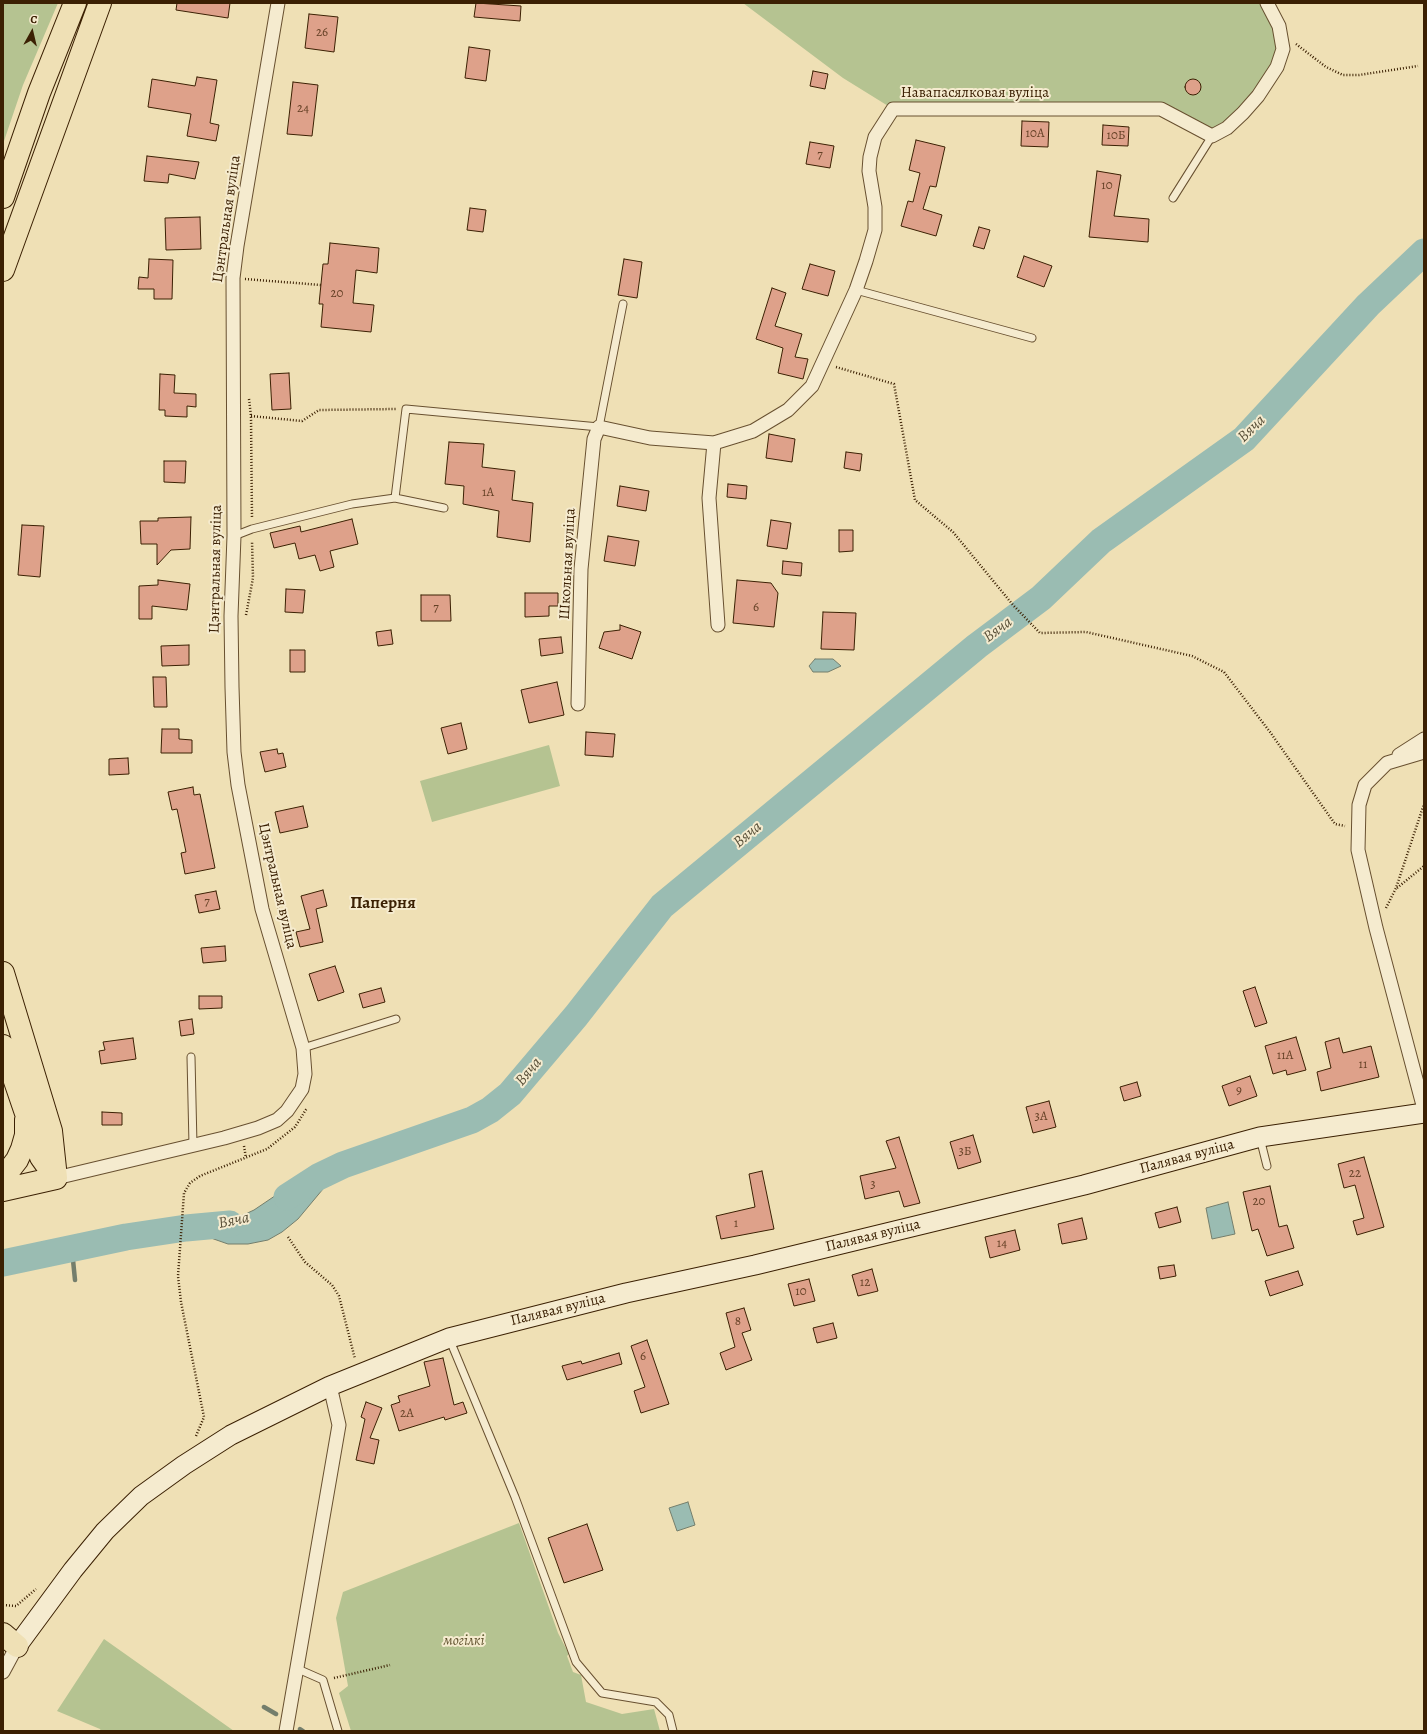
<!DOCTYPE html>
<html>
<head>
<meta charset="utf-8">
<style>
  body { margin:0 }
  #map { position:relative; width:1427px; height:1734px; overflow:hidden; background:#efe0b5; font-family:Alegreya,serif }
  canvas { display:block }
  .frame { position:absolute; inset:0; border:4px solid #3b2003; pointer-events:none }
  .north { position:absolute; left:12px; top:12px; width:40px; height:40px; -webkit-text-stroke:3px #f5ebcf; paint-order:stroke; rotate:8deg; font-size:11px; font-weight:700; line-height:16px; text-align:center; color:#3b2003 }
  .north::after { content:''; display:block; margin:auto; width:14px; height:18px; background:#3b2003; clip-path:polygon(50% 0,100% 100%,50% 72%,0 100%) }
</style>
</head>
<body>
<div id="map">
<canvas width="1427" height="1734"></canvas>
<div class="frame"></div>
<div class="north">С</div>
</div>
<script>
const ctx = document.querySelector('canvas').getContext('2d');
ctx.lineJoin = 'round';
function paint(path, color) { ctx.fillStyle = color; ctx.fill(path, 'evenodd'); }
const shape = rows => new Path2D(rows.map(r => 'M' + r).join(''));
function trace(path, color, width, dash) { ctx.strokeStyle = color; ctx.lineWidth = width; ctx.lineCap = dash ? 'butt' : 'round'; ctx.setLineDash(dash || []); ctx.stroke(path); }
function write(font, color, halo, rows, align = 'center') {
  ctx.font = font + ' Alegreya,serif'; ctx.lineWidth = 4; ctx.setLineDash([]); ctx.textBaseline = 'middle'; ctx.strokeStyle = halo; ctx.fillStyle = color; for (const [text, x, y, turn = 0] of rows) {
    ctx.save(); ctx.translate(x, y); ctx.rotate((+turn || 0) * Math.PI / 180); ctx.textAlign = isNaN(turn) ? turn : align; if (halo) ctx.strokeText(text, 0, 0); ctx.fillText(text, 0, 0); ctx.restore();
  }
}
paint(shape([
  [3,3,58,3,23,85,3,144],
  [743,3,1267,3,1283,49,1258,96,1212,136,1161,109,893,109,843,78],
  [549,745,560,786,432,822,420,781],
  [519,1523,558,1633,569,1654,567,1656,573,1672,581,1675,586,1702,622,1714,654,1709,660,1731,351,1731,339,1693,348,1686,336,1618,343,1592],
  [104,1639,234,1731,101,1731,100,1729,57,1711]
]), '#b5c391');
const water = shape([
  [815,659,833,659,841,666,828,672,813,672,809,666,815,659],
  [343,1165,298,1219,282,1232,268,1240,248,1244,228,1244,208,1237,194,1227,241,1216,254,1210,294,1183,318,1177,343,1165],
  [1228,1202,1235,1234,1212,1239,1206,1208,1228,1202],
  [688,1502,695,1525,677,1531,669,1508,688,1502]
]);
paint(water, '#9abcb2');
trace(water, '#747e6c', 1);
trace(shape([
  [72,1250,75,1280],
  [264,1707,276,1714],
  [300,1729,303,1731]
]), '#747e6c', 4.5);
trace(shape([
  [287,1197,318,1177,343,1165,472,1120,490,1110,510,1094,576,1016,662,906,977,646,1041,598,1101,541,1244,439,1368,305,1424,252],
  [3,1263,126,1237,186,1228,230,1224]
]), '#9abcb2', 27);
const building = shape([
  [177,3,230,3,228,18,176,10,177,3],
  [476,3,521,6,520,21,474,17,476,3],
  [309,14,338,17,334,52,305,48,309,14],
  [469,47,490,50,486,81,465,78,469,47],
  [813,71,828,74,825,89,810,86,813,71],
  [197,77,217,80,210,123,219,125,216,141,187,136,191,114,148,107,152,79,195,86,197,77],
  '1185 87a8 8 0 1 1 16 0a8 8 0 1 1-16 0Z',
  [293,82,318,85,312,136,287,134,293,82],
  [1022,121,1049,122,1048,147,1021,146,1022,121],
  [1103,125,1129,127,1128,146,1102,145,1103,125],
  [916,140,945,147,936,187,930,186,923,209,942,215,936,236,901,226,908,201,913,202,920,173,909,170,916,140],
  [810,142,834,146,830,168,806,164,810,142],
  [147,156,199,162,195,179,169,174,168,183,144,181,147,156],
  [1097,171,1121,175,1114,216,1149,219,1148,242,1089,237,1097,171],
  [470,208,486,210,483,232,467,230,470,208],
  [200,217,201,249,166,250,165,218,200,217],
  [979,227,990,230,984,249,973,246,979,227],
  [330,243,379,248,377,273,356,270,353,303,374,305,371,332,321,327,323,304,319,304,323,264,328,264,330,243],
  [1024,256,1052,266,1044,287,1017,277,1024,256],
  [149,259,173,260,172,299,154,299,154,289,138,289,139,277,148,278,149,259],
  [624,259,642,262,637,298,618,295,624,259],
  [810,264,835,271,828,296,802,289,810,264],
  [772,288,786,293,775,326,802,334,795,357,808,359,803,379,778,373,783,348,756,339,772,288],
  [289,373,291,409,272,410,270,374,289,373],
  [160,374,175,375,174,393,196,394,196,407,187,406,187,417,165,416,165,410,159,410,160,374],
  [769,434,795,439,792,462,766,458,769,434],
  [449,442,484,444,482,467,515,471,512,500,533,503,530,542,497,537,499,511,463,504,464,486,445,484,449,442],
  [846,452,862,454,860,471,844,468,846,452],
  [164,461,186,461,185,483,164,482,164,461],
  [728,484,747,486,746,499,727,497,728,484],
  [620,486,649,491,646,511,617,506,620,486],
  [191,517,190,549,171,550,157,565,157,544,141,544,140,521,158,521,158,518,191,517],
  [352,519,358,544,330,551,334,567,320,571,315,555,299,559,295,543,274,548,270,533,300,526,301,532,352,519],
  [771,520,791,523,787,549,767,546,771,520],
  [22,525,44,526,40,577,18,575,22,525],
  [839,530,853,530,853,551,839,552,839,530],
  [608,536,639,541,635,566,604,561,608,536],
  [783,561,802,563,801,576,782,574,783,561],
  [158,580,190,584,187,610,152,606,152,619,139,619,139,586,158,585,158,580],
  [737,580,771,583,778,593,774,627,733,623,737,580],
  [286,589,305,590,303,613,285,612,286,589],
  [525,593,558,593,558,606,549,606,549,616,525,617,525,593],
  [421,595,450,595,451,621,421,621,421,595],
  [823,612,856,613,854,650,821,649,823,612],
  [620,625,641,632,632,659,599,648,604,632,620,630,620,625],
  [391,630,393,644,378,646,376,632,391,630],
  [561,637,563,653,541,656,539,639,561,637],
  [189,645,189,665,162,666,161,646,189,645],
  [290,650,305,650,305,672,290,672,290,650],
  [153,677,166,677,167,707,154,707,153,677],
  [557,682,564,715,529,723,521,690,557,682],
  [461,723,467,749,448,754,441,728,461,723],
  [162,729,179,729,179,739,192,740,192,753,161,753,162,729],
  [586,732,615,734,613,757,585,755,586,732],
  [277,749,278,754,283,753,286,767,265,772,260,752,277,749],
  [128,758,129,774,109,775,109,759,128,758],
  [193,787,194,795,200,794,215,868,185,874,181,853,186,852,177,809,172,810,168,792,193,787],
  [303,806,308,827,280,833,275,812,303,806],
  [323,890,327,906,316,909,323,942,300,947,296,932,310,929,301,896,323,890],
  [216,891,220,909,199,913,195,895,216,891],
  [225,946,226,961,203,963,201,948,225,946],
  [335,966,344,992,318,1001,309,974,335,966],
  [1255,987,1267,1023,1255,1027,1243,991,1255,987],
  [381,988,385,1002,363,1008,359,994,381,988],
  [199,996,222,996,222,1008,199,1009,199,996],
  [192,1019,194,1034,181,1036,179,1021,192,1019],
  [1296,1037,1306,1070,1287,1075,1286,1070,1273,1074,1265,1046,1296,1037],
  [133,1038,136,1059,101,1064,99,1051,105,1050,103,1042,133,1038],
  [1339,1038,1343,1053,1371,1046,1379,1077,1321,1091,1317,1072,1331,1068,1325,1042,1339,1038],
  [1250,1076,1257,1096,1229,1106,1222,1086,1250,1076],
  [1137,1082,1141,1096,1124,1101,1120,1087,1137,1082],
  [1049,1101,1056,1127,1033,1133,1026,1107,1049,1101],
  [102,1112,122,1113,122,1125,102,1125,102,1112],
  [973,1135,981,1162,958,1169,950,1142,973,1135],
  [899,1137,920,1203,904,1207,899,1191,865,1199,860,1176,896,1168,886,1141,899,1137],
  [1364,1157,1384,1227,1357,1235,1353,1221,1364,1218,1355,1185,1344,1188,1338,1164,1364,1157],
  [762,1171,774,1229,721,1239,716,1216,755,1207,749,1174,762,1171],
  [1270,1186,1279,1227,1287,1225,1294,1248,1267,1256,1258,1229,1252,1231,1243,1192,1270,1186],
  [1177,1207,1181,1222,1159,1228,1155,1213,1177,1207],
  [1082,1218,1087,1239,1062,1244,1058,1224,1082,1218],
  [1015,1230,1020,1250,990,1258,985,1237,1015,1230],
  [1174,1265,1176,1276,1160,1279,1158,1267,1174,1265],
  [872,1269,878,1291,858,1296,852,1275,872,1269],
  [1298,1271,1303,1285,1270,1296,1265,1281,1298,1271],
  [809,1279,815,1301,794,1306,788,1284,809,1279],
  [744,1308,751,1330,742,1333,752,1360,726,1370,720,1353,735,1347,726,1313,744,1308],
  [833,1323,837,1338,817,1343,813,1328,833,1323],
  [647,1340,669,1404,641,1413,634,1391,645,1387,631,1346,647,1340],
  [619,1353,622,1364,567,1380,562,1366,581,1361,582,1364,619,1353],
  [443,1358,454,1405,463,1402,467,1413,445,1420,444,1417,399,1431,391,1405,400,1402,398,1396,430,1386,424,1362,443,1358],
  [366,1402,382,1408,370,1438,379,1440,374,1464,356,1460,365,1419,361,1417,366,1402],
  [587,1524,603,1570,564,1583,548,1538,587,1524]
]);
paint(building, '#dea18a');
trace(building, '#3b2003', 1);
const lane = shape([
  [1173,198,1212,136],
  [856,290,1032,338],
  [395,498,406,409,599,427,623,304],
  [234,536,252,529,352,504,395,498,444,508],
  [303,1048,396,1019],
  [191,1057,193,1145],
  [1260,1138,1267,1166],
  [449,1338,515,1497,576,1662,602,1693,656,1702,669,1715,673,1731],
  [298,1669,323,1680,338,1731]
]);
const street = shape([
  [714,443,709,498,718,625],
  [578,704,581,569,594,439,599,427,650,438,714,443,753,431,788,410,812,386,856,290,866,261,875,230,875,207,869,171,870,157,875,137,893,109,1161,109,1212,136,1227,128,1243,113,1258,96,1277,67,1283,49,1279,26,1267,3],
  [1424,752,1387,763,1365,785,1359,805,1358,850,1376,928,1424,1109],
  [1399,755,1424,739],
  [56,1178,224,1138,258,1128,277,1120,287,1111,302,1089,305,1074,303,1048,262,909,238,785,234,752,232,687,231,616,234,536,233,278,237,246,278,3],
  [3,1672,17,1646],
  [286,1731,339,1425,330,1386]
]);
const secondary = shape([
  [17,1646,73,1570,105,1531,141,1496,184,1465,231,1435,330,1386,449,1338,626,1293,755,1265,1084,1185,1260,1137,1424,1113]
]);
const highway = shape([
  [3,197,39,93,75,3],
  [3,270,100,3],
  [3,973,51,1131,56,1178],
  [3,1046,41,1157,53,1174],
  [3,1178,17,1160,22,1149,26,1135,26,1120],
  [3,1190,56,1178],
  [3,1634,17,1646]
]);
trace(lane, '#685030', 9);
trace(street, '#685030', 15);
trace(secondary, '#3b2003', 21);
trace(highway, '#3b2003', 24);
trace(shape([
  [1296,44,1326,67,1343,75,1359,75,1418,66],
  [245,279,321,285],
  [836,367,894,384,915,500,953,532,1013,605,1040,633,1086,632,1192,656,1224,672,1270,732,1335,824,1345,826],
  [249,399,251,416,252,518],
  [251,416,302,421,319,410,396,409],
  [246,615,253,578,252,541],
  [272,881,282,922],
  [1397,888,1424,866],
  [1386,908,1396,888,1424,804],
  [244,1146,246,1158],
  [288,1237,305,1262,332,1285,339,1296,355,1359],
  [196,1436,204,1417,181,1302,178,1276,184,1193,190,1183,200,1176,267,1149,295,1127,307,1108],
  [3,1605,16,1606,36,1589],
  [334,1678,390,1665]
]), '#3b2003', 2.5, [1, 2]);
trace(lane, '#f5ebcf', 7);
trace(street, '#f5ebcf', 13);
trace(secondary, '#f5ebcf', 19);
trace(highway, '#efe0b5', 22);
write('13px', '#644025', null, [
  ["26",322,33],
  ["24",303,109],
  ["10А",1035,134],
  ["10Б",1116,136],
  ["7",820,155],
  ["10",1107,186],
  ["20",337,294],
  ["1А",488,493],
  ["7",436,608],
  ["6",756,608],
  ["7",207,902],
  ["11А",1285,1056],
  ["11",1363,1065],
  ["9",1239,1091],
  ["3А",1041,1117],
  ["3Б",965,1152],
  ["22",1355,1174],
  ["3",873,1185],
  ["20",1259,1202],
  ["1",736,1224],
  ["14",1002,1244],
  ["12",865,1283],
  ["10",801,1292],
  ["8",738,1322],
  ["6",643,1357],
  ["2А",407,1414]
]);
write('15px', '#3b2003', '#f5ebcf', [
  ["Навапасялковая вуліца",975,93],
  ["Цэнтральная вуліца",227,219,-82],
  ["Школьная вуліца",568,564,-87],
  ["Цэнтральная вуліца",216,569,-89],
  ["Цэнтральная вуліца",277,886,77],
  ["Палявая вуліца",1187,1157,-15],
  ["Палявая вуліца",873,1236,-14],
  ["Палявая вуліца",558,1310,-14]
]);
write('italic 15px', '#60512e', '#f5ebcf', [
  ["могілкі",464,1641]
]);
write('italic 16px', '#584f38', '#f5ebcf', [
  ["Вяча",1252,429,-44],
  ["Вяча",998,630,-37],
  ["Вяча",748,835,-40],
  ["Вяча",529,1072,-50],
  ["Вяча",234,1221,-12]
]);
write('bold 17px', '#3b2003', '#f5ebcf', [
  ["Паперня",383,904]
]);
</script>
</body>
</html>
